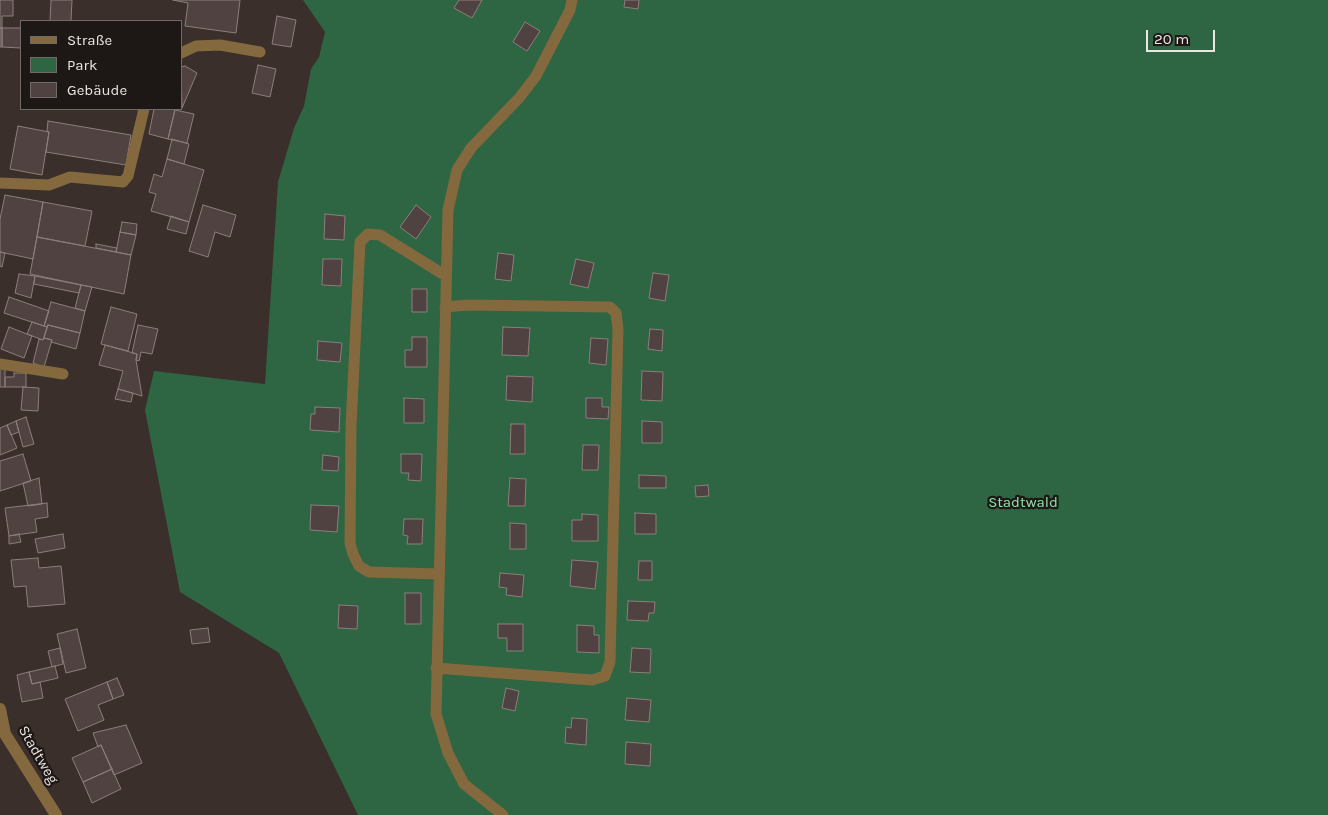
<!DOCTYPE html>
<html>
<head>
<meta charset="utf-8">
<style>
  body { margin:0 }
  #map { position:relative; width:1328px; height:815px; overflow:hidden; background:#3a2f2a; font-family:Karla,sans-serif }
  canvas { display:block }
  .legend { position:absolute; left:20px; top:20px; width:162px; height:90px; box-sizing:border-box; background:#1d1816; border:1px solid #706a68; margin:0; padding:6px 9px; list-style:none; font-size:15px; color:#ece5e2 }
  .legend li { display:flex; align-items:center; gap:10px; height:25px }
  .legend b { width:25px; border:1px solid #706a68 }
  .scale { position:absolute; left:1146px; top:30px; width:69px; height:22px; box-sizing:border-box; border:2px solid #ece5e2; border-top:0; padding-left:6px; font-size:15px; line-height:18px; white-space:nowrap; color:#ece5e2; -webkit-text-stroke:4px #1d1816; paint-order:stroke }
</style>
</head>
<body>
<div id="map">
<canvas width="1328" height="815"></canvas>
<ul class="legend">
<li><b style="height:6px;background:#84693e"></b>Straße</li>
<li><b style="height:14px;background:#2e6542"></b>Park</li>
<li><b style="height:14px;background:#4f4240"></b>Gebäude</li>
</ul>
<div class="scale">20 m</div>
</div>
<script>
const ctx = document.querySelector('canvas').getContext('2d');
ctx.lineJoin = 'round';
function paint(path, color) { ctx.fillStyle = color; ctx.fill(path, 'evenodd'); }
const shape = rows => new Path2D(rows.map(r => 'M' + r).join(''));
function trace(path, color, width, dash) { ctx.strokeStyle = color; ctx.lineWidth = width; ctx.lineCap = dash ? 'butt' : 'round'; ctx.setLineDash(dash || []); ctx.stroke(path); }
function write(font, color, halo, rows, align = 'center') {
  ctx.font = font + ' Karla,sans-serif'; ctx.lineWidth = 4.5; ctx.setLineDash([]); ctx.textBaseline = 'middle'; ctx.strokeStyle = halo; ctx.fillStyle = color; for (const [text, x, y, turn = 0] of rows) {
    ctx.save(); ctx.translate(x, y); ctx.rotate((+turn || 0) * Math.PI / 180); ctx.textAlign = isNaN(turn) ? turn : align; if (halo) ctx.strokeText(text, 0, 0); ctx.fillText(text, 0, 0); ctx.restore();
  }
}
paint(shape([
  [303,0,1328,0,1328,815,358,815,279,653,180,592,145,410,154,371,265,384,278,182,294,128,304,106,311,69,319,57,325,32]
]), '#2e6542');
const building = shape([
  [0,0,13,0,13,16,2,16,2,28,0,28,0,0],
  [51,0,72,0,71,21,50,21,51,0],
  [173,0,240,0,236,33,185,26,188,3,173,0],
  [459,0,482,0,472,18,454,8,459,0],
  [625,0,639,0,638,9,624,7,625,0],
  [277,16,296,20,291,47,272,44,277,16],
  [525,22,540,31,527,51,513,42,525,22],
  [0,28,2,28,2,47,0,47,0,28],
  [2,28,21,28,21,48,2,47,2,28],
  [258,65,276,69,270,97,252,93,258,65],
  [185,66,197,73,182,108,181,67,185,66],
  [154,109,175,109,168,139,149,134,154,109],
  [175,110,194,114,187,143,168,139,175,110],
  [48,121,131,135,126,165,46,152,49,132,47,131,48,121],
  [18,126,49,132,42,175,10,169,18,126],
  [172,139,189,144,184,164,167,159,172,139],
  [167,159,204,170,189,222,151,211,156,194,149,192,154,174,162,177,167,159],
  [5,195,43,202,33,259,0,252,0,219,5,195],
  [43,202,92,211,85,246,37,237,43,202],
  [203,205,236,215,230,237,215,232,208,257,189,251,203,205],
  [416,205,431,217,416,239,400,227,416,205],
  [325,214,345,216,344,240,324,239,325,214],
  [171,216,189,222,186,234,167,229,171,216],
  [122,222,137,224,136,235,120,232,122,222],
  [120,232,136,235,131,255,116,252,120,232],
  [37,237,131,255,124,294,30,274,37,237],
  [96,244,117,248,116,252,96,248,96,244],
  [0,252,5,253,2,267,0,266,0,252],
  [498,253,514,255,511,281,495,279,498,253],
  [323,259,342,259,341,286,322,285,323,259],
  [576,259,594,263,588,288,570,284,576,259],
  [653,273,669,275,665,301,649,298,653,273],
  [19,274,35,276,31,298,15,293,19,274],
  [35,276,81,285,79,293,34,284,35,276],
  [81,285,92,287,85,311,75,308,81,285],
  [412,289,427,289,427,312,412,312,412,289],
  [9,297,49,311,44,326,4,313,9,297],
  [51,302,85,311,80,333,48,325,47,327,44,326,51,302],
  [111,307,137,314,128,351,101,344,111,307],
  [32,322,47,327,43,340,27,334,32,322],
  [48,325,80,333,76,349,51,342,52,340,44,338,48,325],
  [138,325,158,329,152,354,141,352,139,361,136,360,137,354,132,353,138,325],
  [9,327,32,336,24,358,1,349,9,327],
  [503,327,530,328,528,356,502,355,503,327],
  [650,329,663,330,662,351,648,349,650,329],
  [412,337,427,337,427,367,405,367,405,350,412,350,412,337],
  [44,338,52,340,44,367,33,363,39,339,43,340,44,338],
  [591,338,608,339,606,365,589,363,591,338],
  [318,341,342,343,340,362,317,360,318,341],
  [105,345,137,354,136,360,142,396,118,389,123,371,99,365,105,345],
  [5,366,5,387,0,387,0,367,5,366],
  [642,371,663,372,662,401,641,400,642,371],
  [14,373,26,373,26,387,5,387,5,377,14,377,14,373],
  [507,376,533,377,532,402,506,400,507,376],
  [23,387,39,388,38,411,21,410,23,387],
  [118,389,133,393,131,402,115,399,118,389],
  [404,398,424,399,424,423,404,423,404,398],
  [586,398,602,398,602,407,609,407,608,419,586,418,586,398],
  [315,407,340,408,339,432,310,430,311,414,315,414,315,407],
  [26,417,34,444,23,447,16,421,26,417],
  [16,421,19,432,11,435,7,425,16,421],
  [642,421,662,422,662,443,642,443,642,421],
  [511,424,525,424,525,454,510,454,511,424],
  [7,425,17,448,0,455,0,428,7,425],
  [583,445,599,445,598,470,582,470,583,445],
  [23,454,31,481,0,491,0,461,23,454],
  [401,454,422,454,421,481,408,480,409,473,401,473,401,454],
  [323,455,339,457,338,471,322,470,323,455],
  [639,475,666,476,666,488,639,488,639,475],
  [39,478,42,504,28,506,23,483,39,478],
  [510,478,526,479,525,506,508,506,510,478],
  [708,485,709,496,696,497,695,486,708,485],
  [47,503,48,517,35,519,37,532,9,536,5,508,47,503],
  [311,505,339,506,337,532,310,530,311,505],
  [635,513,656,514,656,534,635,534,635,513],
  [582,514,598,515,598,541,572,541,572,520,582,520,582,514],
  [404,519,423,519,422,544,407,544,408,536,403,535,404,519],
  [510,523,526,524,526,549,510,549,510,523],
  [19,534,21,542,9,544,9,536,19,534],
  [63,534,65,548,38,553,35,539,63,534],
  [38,558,39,568,61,566,65,604,28,607,26,586,14,587,11,560,38,558],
  [572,560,598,562,595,589,570,586,572,560],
  [639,561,652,561,652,580,638,580,639,561],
  [500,573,524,575,522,597,506,595,507,588,499,587,500,573],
  [405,593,421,593,421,624,405,624,405,593],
  [628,601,655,602,654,613,649,613,648,621,627,620,628,601],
  [339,605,358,606,357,629,338,628,339,605],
  [498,624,523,624,523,651,507,651,507,638,498,638,498,624],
  [577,625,594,626,594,635,599,635,599,653,577,652,577,625],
  [208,628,210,642,192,644,190,630,208,628],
  [77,629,86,668,66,673,57,634,77,629],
  [60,648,63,664,52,667,48,651,60,648],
  [632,648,651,649,650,673,630,672,632,648],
  [55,666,58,678,32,684,29,672,55,666],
  [29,672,32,684,40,682,43,698,22,702,17,675,29,672],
  [117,678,124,695,113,699,107,682,117,678],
  [107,682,113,699,98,705,104,720,78,731,65,699,107,682],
  [506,688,519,691,515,711,502,708,506,688],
  [627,698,651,700,649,722,625,720,627,698],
  [572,718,587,719,586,745,565,743,566,727,571,728,572,718],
  [126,725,142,763,114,775,101,745,98,747,93,733,126,725],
  [626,742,651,744,650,766,625,764,626,742],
  [101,745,112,769,83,782,72,758,101,745],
  [112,769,121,789,92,803,83,782,112,769]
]);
paint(building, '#4f4240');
trace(building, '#8c7e7c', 1);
trace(shape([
  [181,53,196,46,220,45,260,52],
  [0,183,49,185,70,177,123,182,128,176,144,109],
  [0,364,63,374],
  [439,574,369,572,359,566,353,554,350,543,351,426,360,242,368,234,380,235,446,276],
  [436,668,592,680,605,676,610,662,618,329,616,313,610,307,468,305,445,307],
  [503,815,464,784,448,753,436,714,448,210,457,170,471,148,520,97,536,76,570,10,572,0]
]), '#84693e', 11);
trace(shape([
  [0,709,5,734,56,815]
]), '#84693e', 12);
write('15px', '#8be6a9', '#1d1816', [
  ["Stadtwald",1023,503]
]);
write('15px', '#ece5e2', '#1d1816', [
  ["Stadtweg",38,755,60]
]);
</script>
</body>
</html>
